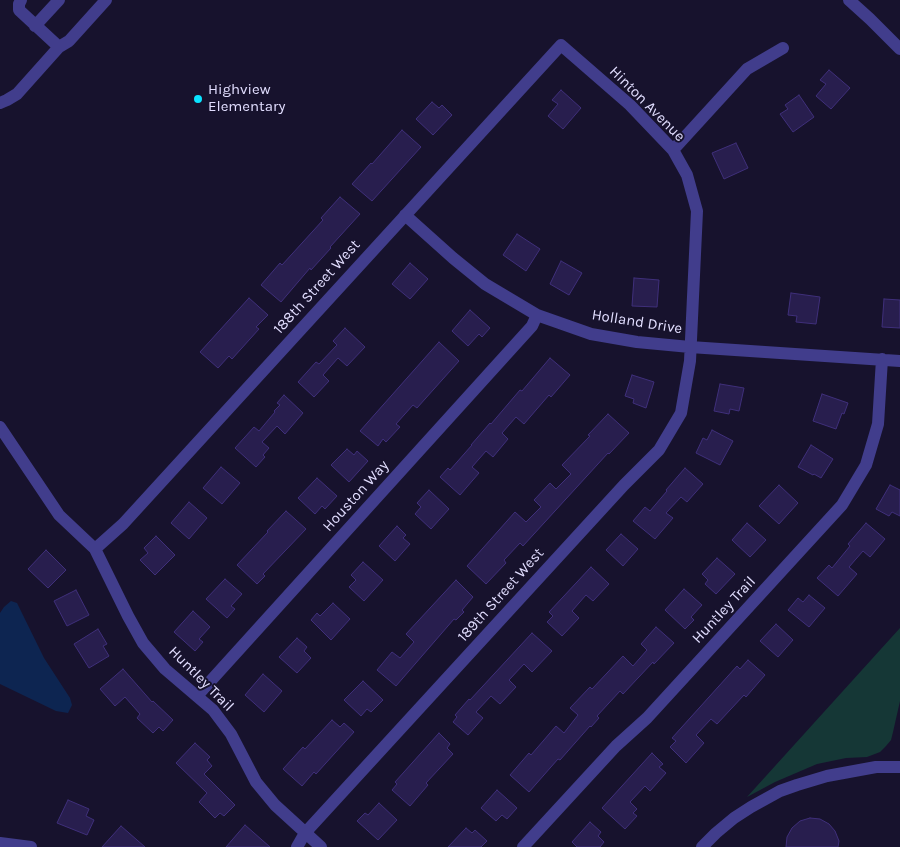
<!DOCTYPE html>
<html>
<head>
<meta charset="utf-8">
<style>
  body { margin:0 }
  canvas { display:block; background:#17122d }
</style>
</head>
<body>
<canvas width="900" height="847"></canvas>
<script>
const ctx = document.querySelector('canvas').getContext('2d');
ctx.lineJoin = 'round';
function paint(path, color) { ctx.fillStyle = color; ctx.fill(path, 'evenodd'); }
const shape = rows => new Path2D(rows.map(r => 'M' + r).join(''));
function trace(path, color, width, dash) { ctx.strokeStyle = color; ctx.lineWidth = width; ctx.lineCap = dash ? 'butt' : 'round'; ctx.setLineDash(dash || []); ctx.stroke(path); }
function write(font, color, halo, rows, align = 'center') {
  ctx.font = font + ' Karla,sans-serif'; ctx.lineWidth = 4; ctx.setLineDash([]); ctx.textBaseline = 'middle'; ctx.strokeStyle = halo; ctx.fillStyle = color; for (const [text, x, y, turn = 0] of rows) {
    ctx.save(); ctx.translate(x, y); ctx.rotate((+turn || 0) * Math.PI / 180); ctx.textAlign = isNaN(turn) ? turn : align; if (halo) ctx.strokeText(text, 0, 0); ctx.fillText(text, 0, 0); ctx.restore();
  }
}
paint(shape([
  [900,628,900,701,893,732,891,740,886,746,880,752,867,757,846,758,817,764,775,782,747,797]
]), '#153736');
paint(shape([
  [11,601,17,603,44,658,70,698,72,705,68,713,56,711,0,684,0,613,4,607]
]), '#0d2551');
const building = shape([
  [829,70,850,88,831,109,816,96,826,84,820,80,829,70],
  [561,90,581,108,563,129,548,116,558,104,552,100,561,90],
  [799,95,814,117,793,132,780,114,788,109,785,105,799,95],
  [432,102,439,108,442,105,452,115,433,135,416,119,432,102],
  [402,130,421,147,372,201,352,184,371,163,372,164,402,130],
  [736,143,748,168,724,179,712,153,736,143],
  [340,197,360,214,330,247,331,248,311,270,310,268,281,302,261,285,280,263,282,265,323,220,321,218,340,197],
  [517,234,540,249,526,271,503,255,517,234],
  [561,261,582,273,569,295,550,284,561,261],
  [410,263,428,279,410,299,392,284,410,263],
  [634,278,659,280,657,307,632,306,634,278],
  [791,293,820,297,816,324,796,322,797,316,788,315,791,293],
  [249,298,268,315,256,327,259,329,232,359,229,356,218,368,200,352,249,298],
  [884,299,900,300,900,328,882,327,884,299],
  [470,310,490,328,482,337,479,334,468,346,452,331,470,310],
  [345,328,365,347,347,366,338,358,323,375,329,381,314,397,298,382,316,362,319,364,337,345,333,341,345,328],
  [439,342,459,361,417,408,413,405,396,424,400,427,386,442,383,439,378,446,360,431,439,342],
  [550,358,570,375,551,397,549,395,524,424,516,417,502,433,508,439,493,457,486,451,472,467,479,473,460,495,440,477,448,468,450,470,472,445,471,445,490,423,491,424,520,390,522,391,550,358],
  [632,375,654,382,646,408,633,403,634,399,625,396,632,375],
  [720,384,744,388,739,411,730,409,729,414,714,411,720,384],
  [822,394,848,403,844,414,842,413,836,429,813,421,822,394],
  [284,395,303,413,285,434,277,426,262,442,269,448,263,455,265,457,256,467,235,448,254,427,259,431,275,412,274,411,280,405,277,403,284,395],
  [608,414,629,433,609,454,608,453,523,546,520,543,504,560,506,563,486,584,467,566,515,512,526,522,541,507,534,500,550,483,556,489,571,474,562,465,590,436,588,435,608,414],
  [712,430,733,441,720,465,696,453,703,438,707,440,712,430],
  [811,445,833,459,821,478,814,474,813,475,798,467,811,445],
  [347,449,354,455,357,451,368,461,349,482,331,465,347,449],
  [221,467,240,483,222,504,203,488,221,467],
  [685,468,703,484,687,502,681,497,666,513,673,518,655,539,633,521,645,507,650,511,667,491,666,490,685,468],
  [317,478,337,496,325,509,322,506,315,514,298,498,317,478],
  [779,485,798,503,779,524,759,506,779,485],
  [890,485,900,490,900,516,892,512,889,516,876,509,890,485],
  [429,490,449,509,431,529,415,514,421,507,417,503,429,490],
  [189,502,207,518,189,539,171,523,189,502],
  [286,511,306,529,263,574,265,576,257,584,237,565,268,532,267,531,286,511],
  [747,523,766,540,750,557,732,540,747,523],
  [866,523,885,539,870,557,863,551,849,567,857,574,838,596,817,578,829,565,832,568,850,546,848,544,866,523],
  [397,526,406,535,403,538,410,544,395,561,379,546,397,526],
  [621,534,638,549,623,566,606,550,621,534],
  [156,536,175,555,155,575,140,560,148,553,144,548,156,536],
  [46,550,66,570,48,588,28,569,46,550],
  [717,558,735,574,716,594,705,584,708,580,702,574,717,558],
  [363,562,383,580,364,601,349,587,356,580,351,575,363,562],
  [591,567,609,584,593,601,586,595,572,611,579,618,562,636,547,622,553,616,549,612,591,567],
  [225,579,242,594,231,606,235,609,227,618,206,599,225,579],
  [456,580,473,597,462,610,464,612,456,620,454,619,396,686,377,670,392,652,400,658,414,642,406,634,456,580],
  [684,589,702,605,691,617,694,620,685,629,665,610,684,589],
  [76,590,89,615,67,626,54,601,76,590],
  [809,595,825,608,809,627,788,610,798,598,803,602,809,595],
  [333,603,350,619,331,640,311,620,317,613,320,616,333,603],
  [193,611,210,627,199,639,203,642,195,651,174,632,193,611],
  [776,624,793,640,778,657,760,641,776,624],
  [656,627,674,643,654,664,653,662,623,694,620,691,597,716,599,718,591,727,590,726,560,760,558,759,529,792,510,775,529,753,531,755,556,726,564,733,578,715,570,708,590,687,592,689,623,656,633,666,647,650,641,644,656,627],
  [98,629,107,644,103,646,109,656,89,668,74,644,98,629],
  [532,633,552,651,532,672,524,664,509,680,516,687,500,704,491,696,476,712,483,718,468,735,453,722,457,717,455,715,469,699,470,700,532,633],
  [297,638,307,647,304,651,311,658,297,673,279,657,297,638],
  [748,660,765,675,746,697,744,695,717,724,711,719,696,735,704,743,686,763,670,747,676,741,672,738,737,666,740,669,748,660],
  [123,669,152,702,153,701,173,720,163,731,159,727,153,733,137,718,140,714,125,697,115,706,100,689,123,669],
  [263,674,282,691,264,712,245,695,263,674],
  [363,681,383,700,371,712,367,709,361,716,344,700,363,681],
  [332,720,340,727,344,723,354,732,316,774,314,772,302,786,283,769,303,747,305,749,332,720],
  [439,733,450,744,447,748,453,754,426,783,428,785,410,806,392,790,397,784,395,782,439,733],
  [195,743,210,757,207,760,212,766,204,774,235,805,224,816,220,813,215,818,199,802,207,793,176,763,195,743],
  [652,753,663,764,659,767,666,773,650,791,645,786,630,802,637,809,633,813,637,816,625,829,602,808,652,753],
  [497,790,517,808,507,819,502,815,496,821,481,808,497,790],
  [68,800,89,809,86,816,94,820,87,835,57,823,68,800],
  [379,803,397,820,378,840,357,821,365,813,368,815,379,803],
  [810,818,820,819,829,824,835,831,839,841,838,847,786,847,787,837,792,828,800,821,810,818],
  [590,822,601,832,598,836,604,842,600,847,577,847,572,842,590,822],
  [245,825,270,847,226,847,245,825],
  [121,826,145,847,102,847,121,826],
  [466,828,472,833,475,830,487,841,481,847,448,847,466,828]
]);
paint(building, '#281e4e');
trace(building, '#3f2f7a', 1);
trace(shape([
  [21,0,19,4,19,10,59,47],
  [849,0,870,19,900,49],
  [35,26,59,0],
  [0,103,7,100,17,94,59,47,69,41,106,0],
  [673,150,747,69,783,48],
  [405,215,453,258,485,284,537,315,591,334,637,342,690,347,900,361],
  [0,427,59,515,95,549,128,616,143,643,165,669,213,710,231,734,256,782,275,805,321,847],
  [95,549,123,524,561,45,630,105,673,150,687,175,697,211,690,361,681,413,659,450,624,485,305,833,297,847],
  [197,696,532,326,537,315],
  [0,843,31,847],
  [523,847,616,746,647,718,842,505,866,465,878,424,882,359],
  [702,847,716,833,734,818,751,807,780,791,797,785,827,776,876,767,900,767]
]), '#413d8c', 12);
for (const [x, y, r, color] of [
  [198,99,5,"#0ae3ff"]
]) { const dot = new Path2D(); dot.arc(x, y, r, 0, 2 * Math.PI); ctx.fillStyle = color; ctx.fill(dot); trace(dot, '#17122d', 2); }
write('15px', '#e2deff', '#17122d', [
  ["Highview",208,90],
  ["Elementary",208,107]
], 'left');
write('15px', '#e2deff', '#17122d', [
  ["Hinton Avenue",647,104,45],
  ["188th Street West",317,287,-48],
  ["Holland Drive",637,322,9],
  ["Houston Way",356,496,-48],
  ["189th Street West",501,595,-48],
  ["Huntley Trail",724,610,-47],
  ["Huntley Trail",201,679,45]
]);
</script>
</body>
</html>
